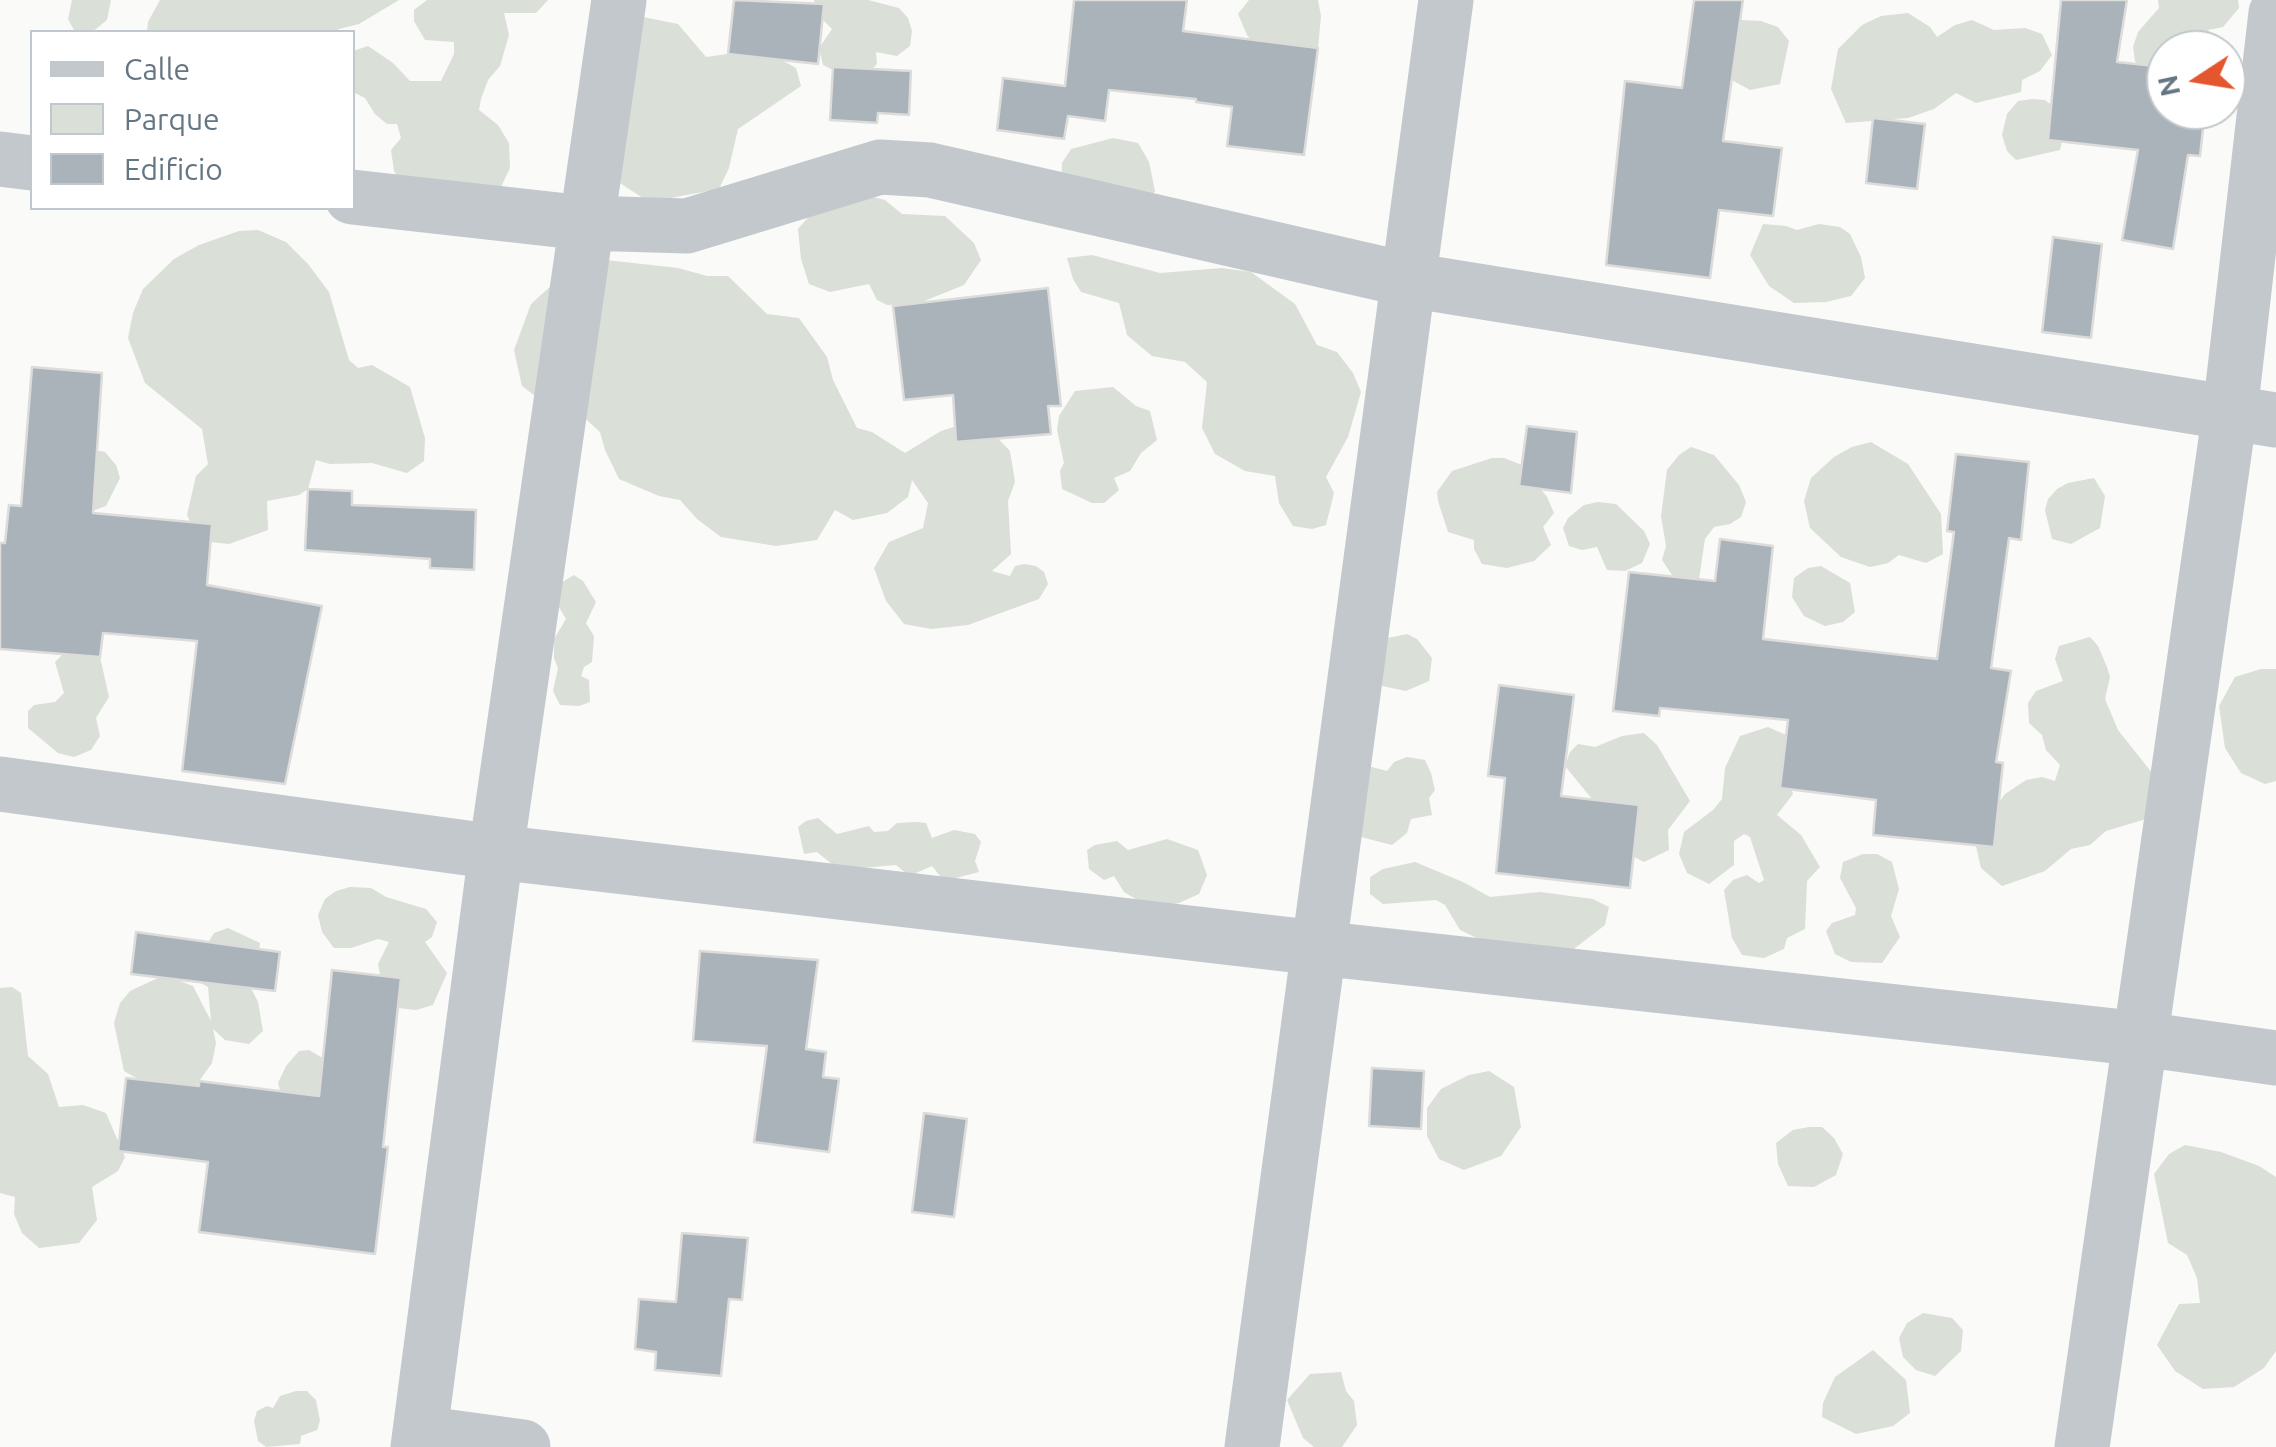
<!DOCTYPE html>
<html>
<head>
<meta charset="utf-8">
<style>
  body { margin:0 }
  #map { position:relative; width:2276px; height:1447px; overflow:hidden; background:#fafaf8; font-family:Ubuntu,sans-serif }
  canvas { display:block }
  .legend { position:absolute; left:30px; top:30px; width:325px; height:180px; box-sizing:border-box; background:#fff; border:2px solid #c1c8cd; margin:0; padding:12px 18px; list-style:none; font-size:30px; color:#657683 }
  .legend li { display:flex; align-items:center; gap:20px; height:50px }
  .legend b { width:50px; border:2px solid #c1c8cd }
  .north { position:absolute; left:2146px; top:30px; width:100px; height:100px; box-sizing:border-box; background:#fff; border:2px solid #c1c8cd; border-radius:50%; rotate:258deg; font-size:28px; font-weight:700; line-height:40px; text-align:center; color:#657683 }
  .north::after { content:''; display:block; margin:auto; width:35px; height:45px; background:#e4572e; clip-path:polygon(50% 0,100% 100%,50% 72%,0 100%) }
</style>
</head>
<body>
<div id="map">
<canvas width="2276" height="1447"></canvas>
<ul class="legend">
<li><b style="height:12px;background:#c3c8cc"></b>Calle</li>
<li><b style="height:28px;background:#dadfd7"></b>Parque</li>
<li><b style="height:28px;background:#aab3b9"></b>Edificio</li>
</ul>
<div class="north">N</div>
</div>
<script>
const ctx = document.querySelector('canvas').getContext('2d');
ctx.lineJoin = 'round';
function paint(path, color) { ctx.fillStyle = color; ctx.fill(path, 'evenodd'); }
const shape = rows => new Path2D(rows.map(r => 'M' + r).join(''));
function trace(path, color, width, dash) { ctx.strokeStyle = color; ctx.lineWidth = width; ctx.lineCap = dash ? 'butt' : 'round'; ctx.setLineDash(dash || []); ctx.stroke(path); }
paint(shape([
  [72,0,111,0,107,20,92,32,75,32,68,19],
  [160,0,399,0,359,24,339,29,336,32,147,32,148,22],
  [427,0,548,0,536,13,504,13,509,35,500,66,488,80,481,99,479,110,498,125,509,143,510,168,501,187,406,190,394,171,391,150,401,138,397,124,387,124,375,114,365,98,353,92,353,51,368,46,393,63,410,81,441,81,454,54,454,42,425,40,414,21,414,10],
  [814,0,868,0,899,8,908,18,912,31,910,46,897,56,876,52,877,64,867,74,848,77,823,65,819,48,832,29,818,15],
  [1249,0,1318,0,1321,16,1318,48,1291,59,1264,57,1247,35,1238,14],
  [2158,0,2238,0,2239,8,2223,27,2208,30,2217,43,2215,50,2166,50,2166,81,2144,76,2135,61,2133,47,2138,32,2159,8],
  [1908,13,1930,27,1937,37,1955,25,1972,20,1994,30,2025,28,2042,34,2052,55,2040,71,2022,80,2021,92,1976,103,1956,93,1934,109,1908,118,1846,123,1831,89,1838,49,1862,25,1881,16],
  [643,17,678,24,706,57,762,49,796,68,801,86,738,129,729,168,719,189,649,202,603,172],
  [1741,20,1761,21,1778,27,1789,41,1780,84,1750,90,1730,79,1726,26],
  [2032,99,2045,100,2054,107,2064,131,2060,150,2016,160,2007,151,2002,135,2007,114,2018,101],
  [1113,138,1138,143,1149,162,1155,191,1146,206,1061,189,1062,163,1071,149],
  [865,195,885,200,902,214,945,216,974,243,981,260,964,285,917,304,887,305,877,300,869,284,830,292,809,284,801,259,798,229,811,214],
  [1763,224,1786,226,1797,230,1819,224,1840,227,1850,234,1861,257,1865,278,1851,296,1826,302,1794,303,1769,286,1750,255],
  [258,230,286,242,308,264,329,292,349,360,358,368,372,365,410,387,425,438,424,461,407,473,372,463,330,464,316,460,308,489,299,495,267,501,268,530,229,544,200,541,187,515,196,476,208,464,202,429,145,383,128,338,133,313,143,289,174,259,199,245,239,231],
  [1092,255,1160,273,1222,268,1251,272,1295,304,1317,345,1337,352,1353,373,1361,392,1348,437,1326,477,1334,493,1326,525,1312,529,1293,526,1279,503,1275,476,1245,471,1215,454,1202,428,1207,382,1185,362,1152,356,1127,335,1119,303,1081,292,1073,279,1067,258],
  [606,260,678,268,707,276,728,276,767,314,799,318,827,357,833,380,857,428,872,432,905,453,941,431,979,419,1010,451,1015,482,1008,501,1011,554,992,571,1010,576,1015,566,1024,564,1036,566,1044,572,1048,584,1039,599,968,625,931,629,904,624,886,601,874,568,889,542,923,528,928,503,912,480,908,497,887,513,853,520,835,510,817,540,776,546,721,537,697,519,680,500,659,496,619,479,605,450,600,432,577,411,539,399,522,386,514,350,531,304,552,285],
  [1113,387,1136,406,1150,411,1157,440,1141,453,1130,471,1114,478,1119,490,1104,503,1092,503,1062,489,1060,471,1064,463,1057,430,1059,416,1075,391],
  [1871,442,1908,464,1941,514,1943,554,1926,563,1899,555,1888,563,1870,567,1841,557,1810,528,1804,501,1811,478,1834,457,1852,447],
  [1691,447,1714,455,1739,485,1746,502,1741,517,1730,524,1714,527,1705,539,1699,579,1685,583,1674,578,1662,560,1666,546,1661,516,1667,470,1679,455],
  [82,448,105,452,116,465,120,478,106,506,84,514],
  [1492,458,1504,458,1522,465,1547,497,1554,513,1543,527,1551,545,1534,561,1507,568,1482,564,1474,549,1474,540,1448,532,1438,501,1437,492,1452,471],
  [2094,478,2105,496,2100,528,2071,544,2052,539,2045,510,2048,499,2057,489,2068,483],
  [1598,502,1616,504,1644,531,1650,544,1642,563,1625,571,1607,570,1597,547,1582,550,1569,546,1563,528,1568,518,1584,505],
  [1821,566,1850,583,1855,612,1843,622,1825,626,1804,616,1792,597,1794,578,1808,568],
  [574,575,583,581,596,602,586,623,594,636,592,662,584,667,581,676,589,680,590,702,579,706,560,705,553,691,558,668,554,658,554,639,566,619,557,604,559,584],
  [1407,634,1417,639,1432,658,1429,681,1406,691,1382,686,1371,670,1383,639],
  [2090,637,2098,646,2107,667,2110,677,2105,699,2118,730,2156,778,2156,816,2106,831,2090,845,2071,849,2045,871,2002,886,1981,868,1976,846,1979,829,2005,794,2026,780,2042,777,2055,781,2060,765,2046,750,2042,735,2029,723,2028,703,2036,691,2063,681,2055,659,2059,646],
  [64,653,100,657,109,697,96,718,100,736,91,750,74,757,58,753,28,728,28,711,34,705,55,702,64,693,55,662],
  [2261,669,2276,669,2276,781,2265,784,2241,773,2225,748,2219,706,2235,677],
  [1768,727,1786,735,1789,741,1789,783,1793,794,1777,815,1801,835,1820,867,1807,881,1805,929,1787,938,1784,949,1764,958,1742,955,1732,938,1724,890,1733,880,1747,875,1759,883,1764,880,1750,837,1744,834,1734,841,1734,865,1709,884,1687,873,1679,854,1684,832,1713,810,1722,799,1725,768,1740,736],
  [1644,733,1657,745,1690,801,1668,830,1669,850,1644,862,1613,846,1601,810,1565,766,1570,752,1578,744,1595,747,1622,736],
  [1407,757,1425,760,1431,773,1435,790,1429,798,1432,815,1411,819,1407,833,1392,845,1357,836,1368,766,1387,771,1394,762],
  [818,818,837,834,869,826,874,832,888,831,897,823,917,822,926,823,932,838,954,830,975,834,981,842,975,861,979,872,944,881,932,866,909,876,896,865,851,869,833,865,817,852,804,854,798,827,806,821],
  [1167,839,1198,850,1207,875,1199,894,1179,903,1151,908,1124,892,1114,876,1104,880,1089,869,1087,850,1095,845,1117,841,1128,850],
  [1863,854,1877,854,1892,862,1899,889,1891,916,1900,937,1882,963,1851,962,1835,954,1826,931,1832,923,1855,915,1856,908,1840,878,1843,862],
  [1415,862,1463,882,1490,897,1540,892,1593,899,1609,907,1605,925,1558,961,1533,965,1460,930,1445,905,1436,900,1383,904,1370,894,1370,877,1383,869],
  [350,887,371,888,386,897,426,909,437,922,432,937,425,942,447,973,433,1005,416,1010,398,1008,382,985,378,964,389,942,378,939,351,948,334,948,322,932,318,915,325,899,336,891],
  [228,928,260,943,257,970,247,980,258,1002,263,1031,249,1044,225,1040,213,1029,216,1043,212,1063,195,1087,140,1080,124,1071,114,1023,120,1003,130,991,160,977,175,979,193,986,211,1021,208,987,197,981,197,961,214,933],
  [12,987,21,993,28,1056,48,1074,59,1107,83,1105,106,1113,125,1157,118,1171,92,1187,97,1220,79,1243,39,1248,22,1233,14,1214,15,1197,0,1193,0,988],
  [309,1050,331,1063,324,1107,281,1094,278,1083,286,1066,299,1051],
  [1489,1071,1514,1087,1521,1127,1501,1156,1464,1170,1439,1159,1427,1136,1427,1108,1441,1089,1469,1075],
  [1809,1127,1822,1127,1834,1138,1843,1154,1836,1175,1814,1187,1788,1186,1778,1164,1776,1143,1793,1130],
  [2185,1145,2221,1152,2259,1166,2276,1177,2276,1351,2264,1368,2234,1387,2203,1389,2175,1371,2157,1345,2179,1304,2200,1303,2197,1278,2187,1255,2168,1243,2154,1174,2169,1154],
  [1923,1313,1952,1318,1963,1330,1961,1351,1935,1376,1916,1370,1903,1357,1899,1338,1907,1323],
  [1873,1350,1906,1380,1910,1413,1893,1426,1856,1434,1822,1417,1823,1403,1835,1377],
  [1341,1372,1346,1391,1354,1401,1357,1425,1342,1447,1314,1447,1303,1438,1287,1400,1310,1374],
  [296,1391,307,1391,316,1400,320,1421,317,1430,301,1436,300,1444,266,1447,258,1441,254,1421,257,1411,267,1406,273,1408,280,1396]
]), '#dadfd7');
const building = shape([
  [734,0,824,4,818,64,728,54,734,0],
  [1074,0,1187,0,1183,31,1318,48,1304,155,1227,146,1232,107,1196,102,1196,99,1109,90,1105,121,1068,116,1064,139,997,130,1003,78,1065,86,1074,0],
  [1694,0,1743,0,1723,141,1782,148,1773,216,1719,210,1710,278,1606,265,1625,81,1682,88,1694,0],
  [2061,0,2127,0,2117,62,2155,66,2152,92,2166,93,2166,110,2205,110,2200,156,2188,155,2173,249,2122,240,2138,150,2048,140,2061,0],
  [833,67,911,71,909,115,878,113,877,123,830,120,833,67],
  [1873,118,1925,124,1917,189,1866,183,1873,118],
  [2053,237,2102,244,2091,338,2042,332,2053,237],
  [1048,288,1061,406,1048,406,1051,434,956,442,953,395,904,400,893,306,1048,288],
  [32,367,102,373,93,513,212,524,207,585,322,606,285,784,182,771,197,641,103,633,100,657,0,649,0,543,5,543,9,505,21,506,32,367],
  [1527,426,1577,432,1571,493,1519,486,1527,426],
  [1956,454,2029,462,2021,540,2009,538,1991,668,2011,671,1996,762,2003,763,1994,847,1873,835,1876,800,1780,788,1788,720,1660,708,1659,716,1613,711,1629,572,1715,581,1720,539,1773,546,1763,639,1937,659,1954,532,1947,531,1956,454],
  [308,489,352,491,352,505,476,510,474,570,430,568,430,559,305,550,308,489],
  [1499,685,1574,695,1561,796,1639,805,1630,888,1496,873,1505,778,1488,776,1499,685],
  [136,932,280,952,275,991,131,974,136,932],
  [700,951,818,960,806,1049,826,1052,823,1077,839,1079,829,1152,754,1142,767,1046,693,1041,700,951],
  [332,970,401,978,383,1147,388,1147,375,1254,199,1232,208,1162,118,1151,126,1078,199,1086,199,1081,319,1096,332,970],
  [1372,1068,1424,1071,1421,1129,1369,1126,1372,1068],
  [924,1113,967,1119,954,1217,912,1212,924,1113],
  [682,1233,748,1238,742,1300,729,1299,721,1376,655,1370,656,1352,635,1349,639,1299,676,1302,682,1233]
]);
paint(building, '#aab3b9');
trace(building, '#dcdcda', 2.5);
trace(shape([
  [0,159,32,163],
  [352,197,585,223,687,226,880,167,930,170,1409,280,2276,420],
  [0,784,496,852,1318,948,2142,1039,2276,1058],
  [420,1433,523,1447],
  [418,1447,496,852,619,0],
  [1252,1447,1446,0],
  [2082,1447,2230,412,2276,13]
]), '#c3c8cc', 55);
</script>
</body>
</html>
